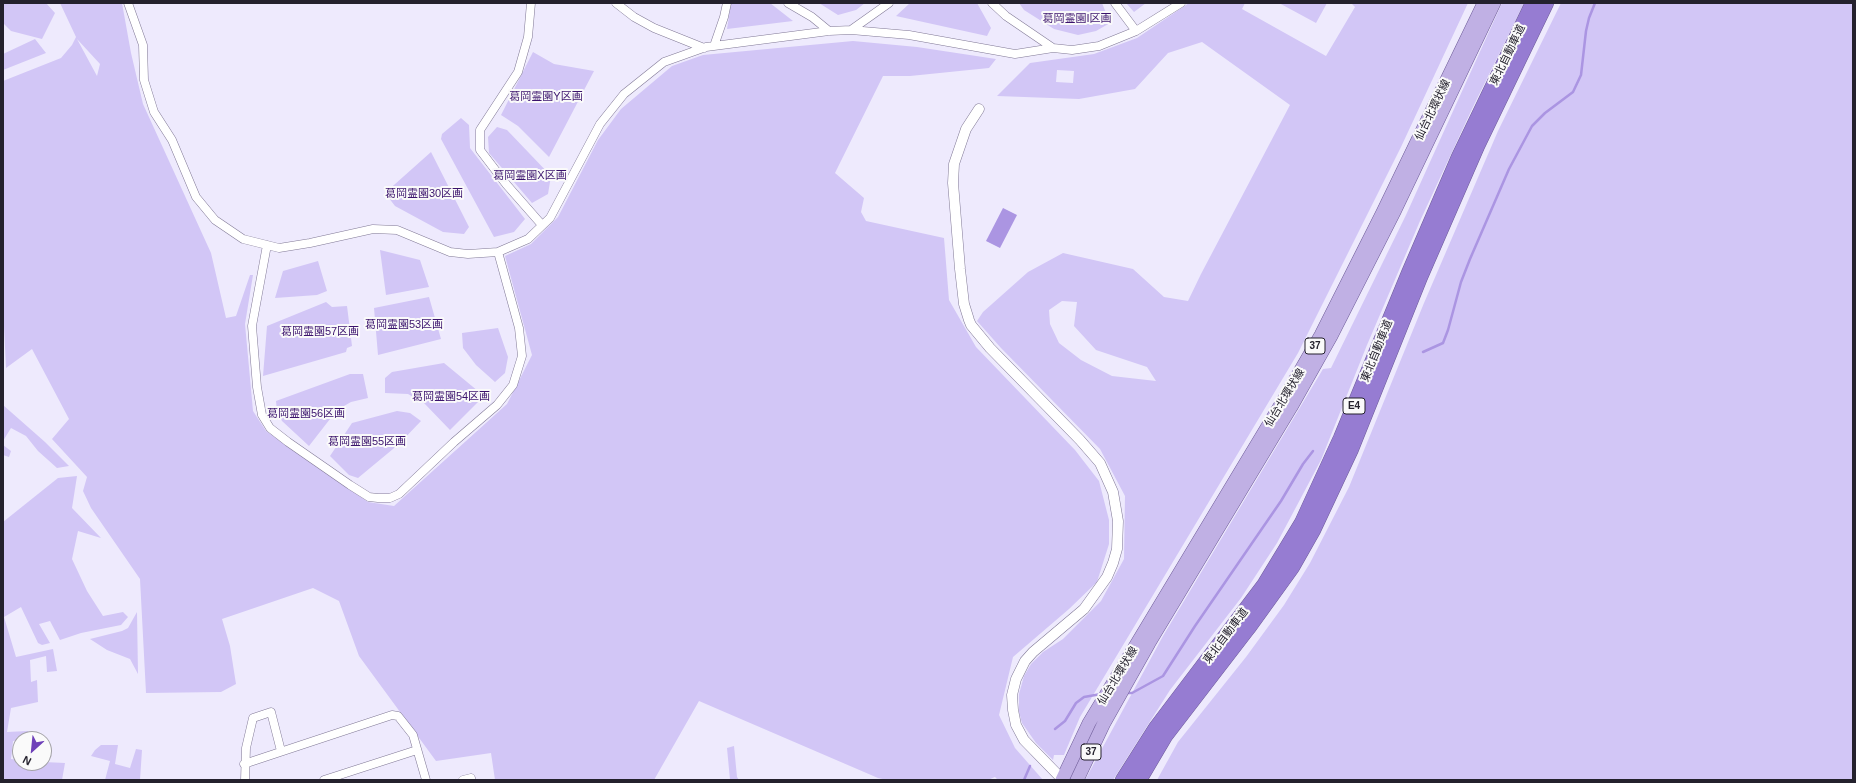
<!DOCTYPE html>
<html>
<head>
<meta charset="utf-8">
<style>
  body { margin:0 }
  #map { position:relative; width:1856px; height:783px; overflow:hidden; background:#eeeafd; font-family:Arial,sans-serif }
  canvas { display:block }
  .frame { position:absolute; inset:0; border:4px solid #24212d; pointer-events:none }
  .north { position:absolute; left:12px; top:731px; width:40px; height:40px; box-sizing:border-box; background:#fafafa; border:1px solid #a4a3a8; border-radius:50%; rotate:207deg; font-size:11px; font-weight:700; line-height:16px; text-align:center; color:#24212d }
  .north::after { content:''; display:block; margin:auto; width:14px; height:18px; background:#6e40b8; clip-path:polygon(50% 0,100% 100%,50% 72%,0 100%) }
</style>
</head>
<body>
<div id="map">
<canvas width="1856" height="783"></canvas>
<div class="frame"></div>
<div class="north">N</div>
</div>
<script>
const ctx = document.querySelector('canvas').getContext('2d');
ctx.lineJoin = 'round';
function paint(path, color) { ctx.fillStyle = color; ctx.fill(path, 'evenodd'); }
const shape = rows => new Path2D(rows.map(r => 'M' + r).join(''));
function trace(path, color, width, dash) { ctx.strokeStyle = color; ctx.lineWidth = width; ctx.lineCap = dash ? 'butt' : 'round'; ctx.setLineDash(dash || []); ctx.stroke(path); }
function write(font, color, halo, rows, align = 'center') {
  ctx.font = font + ' Arial,"Noto Sans JP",sans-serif'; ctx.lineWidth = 4; ctx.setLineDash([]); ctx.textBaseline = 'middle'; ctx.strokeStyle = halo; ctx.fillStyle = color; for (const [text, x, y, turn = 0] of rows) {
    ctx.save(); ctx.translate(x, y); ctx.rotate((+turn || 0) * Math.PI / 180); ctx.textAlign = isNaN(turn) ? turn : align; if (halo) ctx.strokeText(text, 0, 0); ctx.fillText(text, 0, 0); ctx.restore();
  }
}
paint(shape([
  [3,3,46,3,55,13,42,39,11,31,3,23],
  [60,3,122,3,131,53,143,104,211,253,226,318,236,316,250,275,253,275,245,324,253,411,266,431,368,502,394,506,507,404,532,355,505,256,531,244,558,217,598,140,621,109,672,66,703,55,853,41,917,47,996,59,989,68,910,76,883,76,835,173,864,198,861,212,866,221,944,238,949,300,976,347,1075,450,1099,481,1109,520,1109,544,1097,582,1069,609,1013,657,999,715,1015,748,1043,780,998,780,995,777,988,780,887,780,878,778,699,701,654,780,495,780,491,753,436,761,359,656,339,601,313,588,222,619,230,646,236,684,221,692,146,693,140,579,91,508,83,491,87,477,52,439,69,419,32,349,6,368,3,306,3,81,61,58,72,45,76,37],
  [77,39,100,64,97,76],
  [731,3,770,3,793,21,727,29],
  [819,3,865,3,856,10,838,15],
  [910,3,977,3,991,28,987,36,896,16],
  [1019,3,1102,3,1110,23,1096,31,1078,35,1054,29,1024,10],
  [1126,3,1146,3,1134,12],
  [1189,3,1245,3,1242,9,1326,56,1355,7,1351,3,1468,3,1401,147,1298,353,1080,717,1064,755,1054,755,1053,760,1036,743,1022,723,1019,712,1019,694,1024,676,1031,664,1043,652,1063,639,1101,601,1124,559,1125,496,1100,449,1001,348,977,321,983,312,1028,272,1063,253,1133,269,1164,297,1188,301,1201,274,1290,105,1202,42,1168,53,1135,89,1079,99,997,96,1030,63,1094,54,1137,38],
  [1057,70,1074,71,1073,83,1056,82],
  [1062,301,1077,302,1074,326,1096,350,1147,367,1156,381,1112,376,1081,360,1059,343,1050,324,1049,310],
  [1279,3,1327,3,1316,23],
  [1502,3,1524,3,1472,109,1420,221,1367,345,1321,460,1277,543,1241,598,1170,690,1113,780,1085,780,1163,636,1323,369,1331,368,1406,215],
  [1561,3,1853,3,1853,780,1157,780,1178,742,1246,657,1284,605,1310,563,1349,487,1424,303,1498,131],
  [35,39,46,53,3,70,3,54],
  [533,52,554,64,594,71,549,157,518,126,501,115],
  [461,118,469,125,470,148,525,219,514,232,494,237,441,139,442,134],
  [497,127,507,130,551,176,548,194,532,203,489,153,488,137],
  [431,152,469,227,464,234,443,232,395,206,385,193],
  [380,250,420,260,429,287,386,295],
  [318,261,327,291,317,295,275,298,283,271],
  [429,297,441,339,378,355,374,308],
  [326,302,332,307,347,306,352,346,347,348,346,352,263,376,267,326],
  [498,328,508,357,505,373,495,382,476,365,463,348,462,333],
  [444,363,484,396,450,430,424,403,408,394,385,393,385,378,392,372],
  [350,374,363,374,368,398,351,402,337,410,309,446,282,421,277,411,276,401],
  [3,405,45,442,69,466,57,468,38,451,26,436,11,428,3,441],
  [397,411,410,413,421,421,399,444,358,478,349,475,330,456,352,423],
  [3,445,11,451,9,457,3,455],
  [77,476,72,508,101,538,78,531,72,559,87,591,103,616,123,612,128,617,121,625,81,633,60,640,50,621,39,624,50,643,42,645,38,643,21,607,4,617,16,657,53,649,57,671,47,672,46,656,30,660,31,682,37,680,38,702,11,708,7,732,28,731,28,739,13,741,11,759,20,760,20,763,44,762,65,763,62,780,3,780,3,522,58,478],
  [137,612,138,674,130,659,107,650,90,639,122,631,128,628],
  [101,745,118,745,115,764,130,768,136,749,142,750,140,780,105,780,110,761,91,756,95,750],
  [734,746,737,777,739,780,730,780,727,748]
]), '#d2c6f6');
paint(shape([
  [1003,208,1017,215,1000,248,986,241]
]), '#ab95e2');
trace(shape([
  [1423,352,1443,343,1448,330,1461,282,1470,259,1509,169,1532,126,1545,113,1573,92,1581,75,1586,31,1589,18,1595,3],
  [1126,693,1132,693,1163,676,1195,626,1281,501,1303,464,1313,451],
  [1055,729,1065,721,1076,703,1084,697,1101,694],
  [1024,780,1030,766]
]), '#ab95e2', 2.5);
const minor = shape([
  [128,3,143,45,144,80,154,112,172,140,196,197,215,220,243,239,279,248,310,243,373,229,397,230,450,252,468,254,498,252,528,239,550,218,600,124,624,94,664,62,706,47,829,31,851,30,909,35,1015,54,1053,48,1072,50,1099,46,1136,31,1181,3],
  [531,3,528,37,518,72,480,130,480,150,506,184,542,225],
  [616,3,634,17,654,28,704,48],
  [788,3,812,17,829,31],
  [992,3,1006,16,1053,48],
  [1115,3,1136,31],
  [851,30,889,3],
  [714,46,724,17,727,3],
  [267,245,252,326,257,387,262,415,270,428,288,442,350,485,369,497,378,498,390,498,399,494,454,442,497,405,513,385,522,356,519,328,498,252],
  [244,764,392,715,398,716,413,735,426,780],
  [245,780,246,748,253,718,271,712,281,751],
  [324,780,417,750],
  [463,780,471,778,471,780]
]);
const tertiary = shape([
  [979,109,966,129,954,164,953,183,960,269,964,304,969,320,971,325,990,348,1080,440,1100,463,1113,492,1118,521,1117,549,1113,563,1107,577,1084,609,1033,652,1025,661,1016,679,1012,695,1013,710,1016,725,1024,740,1063,780]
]);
const primary = shape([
  [1062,780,1089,723,1283,401,1321,335,1383,212,1484,3],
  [1077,780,1104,723,1149,643,1291,407,1331,336,1395,210,1494,3]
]);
const motorway = shape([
  [1123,780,1156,728,1265,584,1302,523,1341,438,1409,273,1459,157,1533,3],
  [1139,780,1165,736,1248,628,1292,567,1313,530,1351,449,1420,277,1477,146,1546,3]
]);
trace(minor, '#817996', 9);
trace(tertiary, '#817996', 11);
trace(primary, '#6e5c98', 14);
trace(motorway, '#6e5c98', 16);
trace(minor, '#fff', 8);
trace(tertiary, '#fff', 10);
trace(primary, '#c0b0e4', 13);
trace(motorway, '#967cd2', 15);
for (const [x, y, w] of [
  [1315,346,20],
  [1354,406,22],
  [1091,752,20]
]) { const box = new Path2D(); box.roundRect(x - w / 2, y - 8, w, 16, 3); ctx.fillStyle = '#fafafa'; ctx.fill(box); trace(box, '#24212d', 1); }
write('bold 10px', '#24212d', null, [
  ["37",1315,346],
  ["E4",1354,406],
  ["37",1091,752]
]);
write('11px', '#3a126c', '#fafafa', [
  ["葛岡霊園I区画",1077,19],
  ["葛岡霊園Y区画",546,97],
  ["葛岡霊園X区画",530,176],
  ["葛岡霊園30区画",424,194],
  ["葛岡霊園53区画",404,325],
  ["葛岡霊園57区画",320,332],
  ["葛岡霊園54区画",451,397],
  ["葛岡霊園56区画",306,414],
  ["葛岡霊園55区画",367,442]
]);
write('11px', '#24212d', '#fafafa', [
  ["東北自動車道",1508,55,-64],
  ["仙台北環状線",1433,110,-64],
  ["東北自動車道",1377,351,-68],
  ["仙台北環状線",1285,398,-59],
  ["東北自動車道",1226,636,-53],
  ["仙台北環状線",1118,676,-59]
]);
</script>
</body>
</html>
